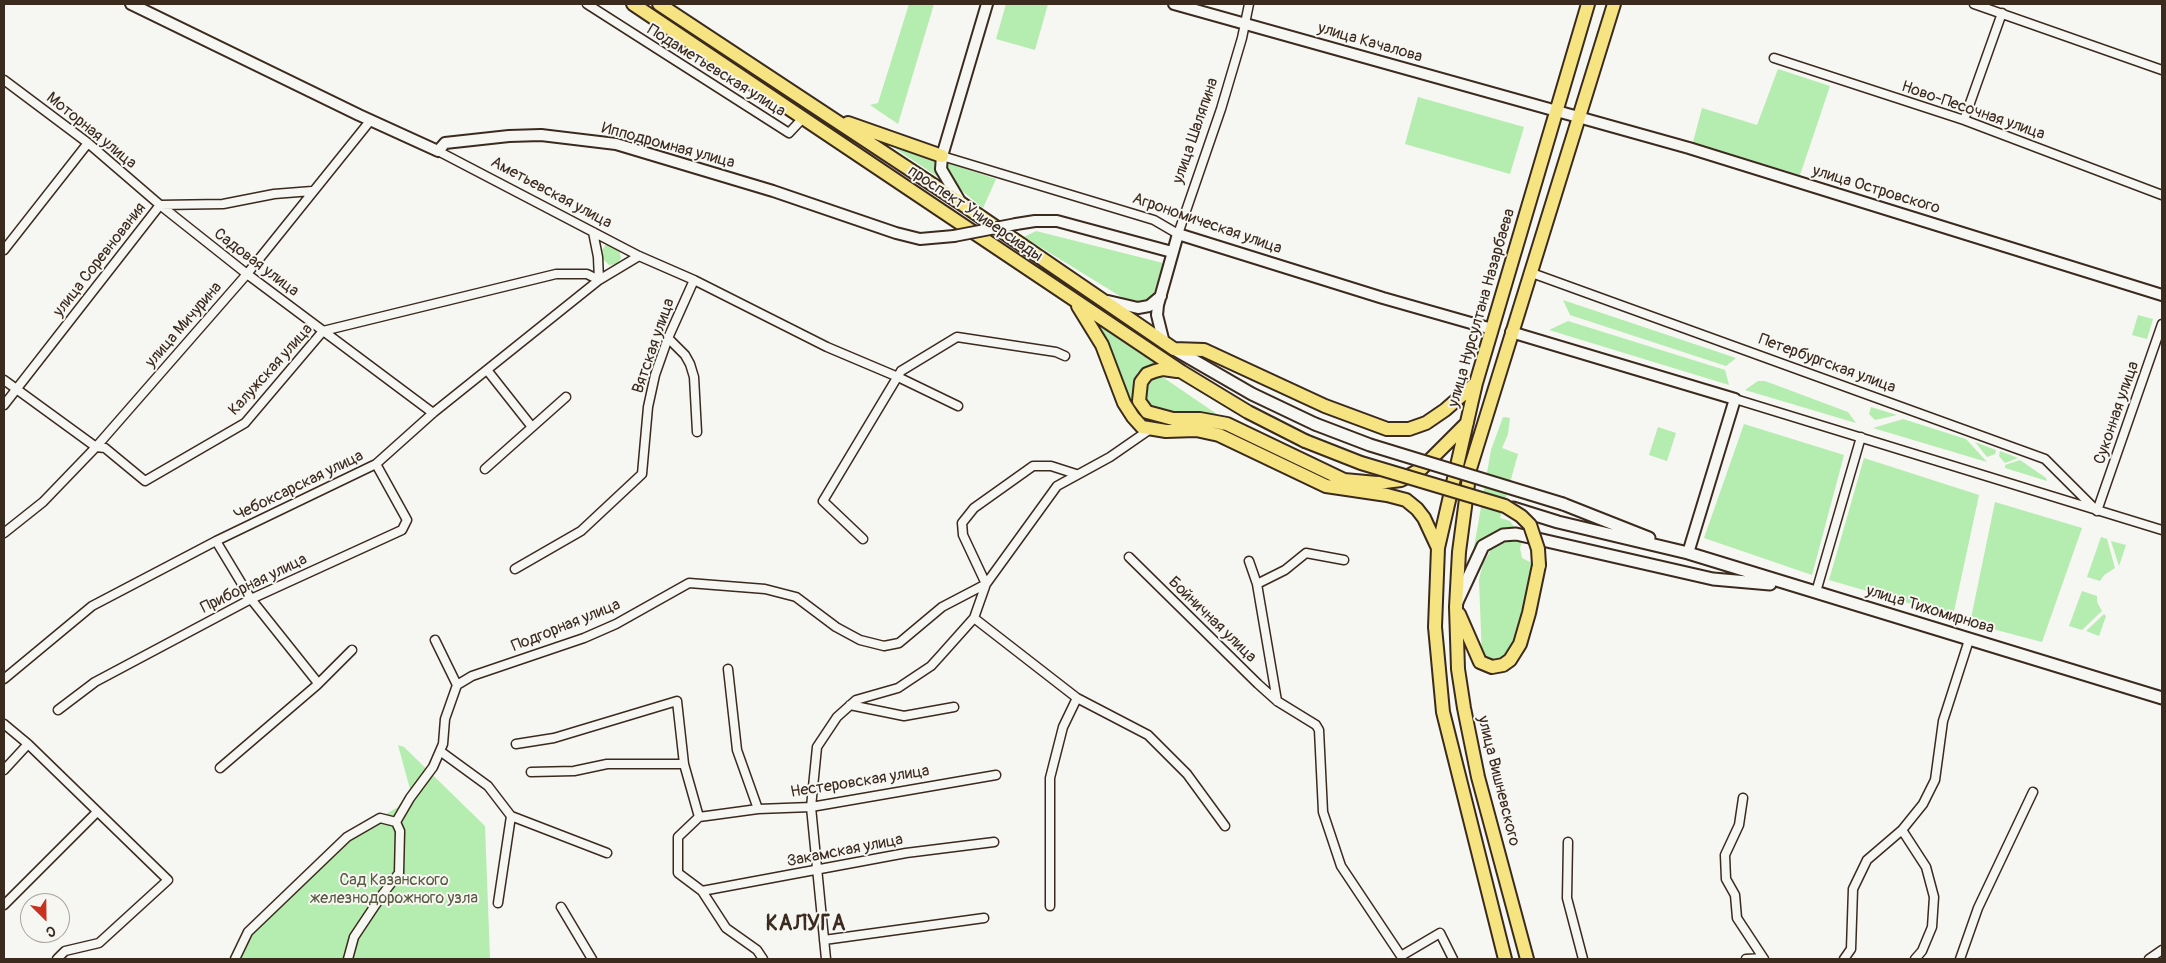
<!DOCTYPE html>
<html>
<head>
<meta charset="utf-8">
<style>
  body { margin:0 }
  #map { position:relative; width:2166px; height:963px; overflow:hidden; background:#f6f6f2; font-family:Pangolin,sans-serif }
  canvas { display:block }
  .frame { position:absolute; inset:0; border:5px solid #3b2a1e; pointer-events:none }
  .north { position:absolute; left:20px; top:893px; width:50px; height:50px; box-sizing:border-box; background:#f6f6f2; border:1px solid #aba49d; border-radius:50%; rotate:157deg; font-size:14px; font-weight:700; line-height:20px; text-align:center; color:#3b2a1e }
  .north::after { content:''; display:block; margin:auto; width:18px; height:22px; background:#c8321e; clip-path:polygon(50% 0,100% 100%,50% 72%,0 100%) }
</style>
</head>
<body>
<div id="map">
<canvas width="2166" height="963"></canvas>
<div class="frame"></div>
<div class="north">С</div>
</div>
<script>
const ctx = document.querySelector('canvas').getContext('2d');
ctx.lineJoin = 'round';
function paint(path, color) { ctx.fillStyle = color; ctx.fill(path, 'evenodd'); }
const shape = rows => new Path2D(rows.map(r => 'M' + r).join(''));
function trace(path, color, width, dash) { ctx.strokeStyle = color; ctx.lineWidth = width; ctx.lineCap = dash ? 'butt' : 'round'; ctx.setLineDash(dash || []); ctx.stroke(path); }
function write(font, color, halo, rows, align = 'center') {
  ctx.font = font + ' Pangolin,sans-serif'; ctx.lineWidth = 4; ctx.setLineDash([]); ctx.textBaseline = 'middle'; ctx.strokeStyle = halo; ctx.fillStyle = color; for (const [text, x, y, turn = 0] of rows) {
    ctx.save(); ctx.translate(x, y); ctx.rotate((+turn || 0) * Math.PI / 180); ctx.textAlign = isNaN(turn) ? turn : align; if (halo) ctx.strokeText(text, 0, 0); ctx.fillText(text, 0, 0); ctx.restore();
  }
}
paint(shape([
  [909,4,934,4,898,124,870,105,878,103],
  [1006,4,1048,4,1035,50,996,39],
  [1778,69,1830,86,1800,175,1693,142,1702,108,1757,125],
  [1418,97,1524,127,1510,174,1405,144],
  [881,139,935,158,938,177],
  [945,162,996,179,983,208,951,182,945,169],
  [1036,231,1163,263,1152,299,1145,305,1136,306,1024,237],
  [607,243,619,249,621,258,617,264,609,265,603,259,602,250],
  [1563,300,1736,358,1726,366,1570,315],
  [2138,315,2153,319,2147,339,2132,335],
  [1093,318,1160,365,1153,365,1138,372,1133,382,1133,409,1109,344],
  [1568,321,1725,370,1729,385,1549,330],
  [1156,375,1164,378,1227,421,1160,413,1150,409,1144,398,1145,384,1149,378],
  [1758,381,1765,381,1848,412,1856,423,1745,390],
  [1871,407,1897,415,1875,420,1869,414],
  [1503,417,1510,418,1508,434,1502,448,1518,454,1500,518,1510,521,1518,532,1480,543,1473,553,1491,450],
  [1903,419,1966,439,1987,462,1873,428],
  [1744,424,1844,455,1812,575,1704,538],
  [1658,427,1676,433,1667,461,1649,455],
  [1975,442,1996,450,1995,454,1987,457],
  [2000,451,2018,458,2005,463,1999,456],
  [1864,458,1979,495,1953,616,1829,580],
  [2020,460,2046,478,2047,481,2005,468,2005,465],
  [1995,502,2082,528,2042,642,1970,623],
  [2101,537,2107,539,2115,568,2104,575,2100,581,2087,577],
  [1506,540,1522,542,1520,548,1522,558,1534,564,1515,645,1498,664,1482,658,1479,580,1483,563,1490,552,1488,547],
  [2111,541,2126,545,2119,566],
  [2082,591,2097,596,2097,602,2102,611,2082,630,2069,626],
  [2104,614,2106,616,2099,636,2086,631],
  [398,745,404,747,485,826,490,959,235,959,248,932,347,837,398,807,410,789]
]), '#b5ecaf');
const minor = shape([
  [587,4,789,133,803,118],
  [1974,4,2162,70],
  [1774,58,1964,120,2162,195],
  [4,80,88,143,160,205,247,274,433,413],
  [1964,120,2002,13],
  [438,151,639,256,694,280,827,347,898,377,958,406],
  [942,156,1154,220,1178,234,1221,109,1242,38,1249,4],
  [4,250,88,143],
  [1529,272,2045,459,2097,511],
  [668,338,685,355,690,364,694,377,697,432],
  [487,370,532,427],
  [4,380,96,447,105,448,145,481,245,423,323,331,556,274,587,274,599,280,598,257,593,232],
  [1735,399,2162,530],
  [4,405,160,205,223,204,274,194,312,191],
  [485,469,566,397],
  [2097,511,2162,324],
  [4,533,43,502,96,447,247,274,370,121],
  [863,539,823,501,901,371,957,337,1056,352,1065,356],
  [216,541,251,599,318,683],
  [1129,557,1258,684,1277,701,1316,725,1319,730,1323,812,1341,866,1401,956,1440,933,1453,959],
  [1249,561,1257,584,1277,701],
  [515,569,581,531,642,474,648,407,655,375,668,338,694,280],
  [1257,584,1285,570,1306,553,1344,560],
  [1816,592,1861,437],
  [974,618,1077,698,1148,735,1187,774,1225,826],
  [435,640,457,685],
  [728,669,737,750,758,809],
  [4,679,92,606,216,541,376,464,433,413,599,280,639,256],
  [850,705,904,716,954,707],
  [58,710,95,682,251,599,402,530,407,520,376,464],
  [4,724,28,744,168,880,99,943,65,951,57,959],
  [516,744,554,738,677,701,684,764,699,817],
  [440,751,488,786,511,816],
  [220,768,317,685,352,650],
  [4,770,28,744],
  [531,772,574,771,607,764,684,764],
  [1743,798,1739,825,1725,855,1726,879,1735,895,1737,918,1764,959],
  [511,816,607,853],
  [699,817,758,809,811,807,996,775],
  [699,817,678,837,678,873,702,891,726,928,757,950,763,959],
  [1902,830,1926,867,1934,897,1932,927,1922,951,1915,959],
  [1568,842,1567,898,1583,959],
  [702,891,906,853,994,842],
  [498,903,511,816],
  [4,905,97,812],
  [1050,906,1050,778,1063,727,1077,698],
  [561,907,592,959],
  [824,940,984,918],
  [235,959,248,932,347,837,380,818,396,822],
  [348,959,354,937,382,895,399,873,400,831,396,822,410,798,433,767,443,744,445,719,457,685,472,676,584,638,616,624,689,583,765,589,796,597,836,627,860,640,884,646,899,643,942,607,986,584,963,535,962,523,974,508,1033,466,1051,466,1076,474],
  [826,959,811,807,817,747,837,717,856,700,898,688,931,666,941,655,974,618,986,584,1057,486,1110,457,1149,430],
  [1746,959,1763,958],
  [1844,959,1851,949,1853,889,1867,860,1902,830,1923,804,1935,780,1943,721,1969,640],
  [1960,959,1978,908,2033,792],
  [2149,959,2162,950]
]);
const tertiary = shape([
  [131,4,359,115,438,151,445,143,509,136,541,135,616,144,773,191,896,233,920,239,954,236],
  [1174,4,1689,148,2162,295],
  [961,203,941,169,942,156,987,4],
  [1016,224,1035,221,1057,221,1172,252],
  [1108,301,1138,308,1149,306,1161,296],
  [1511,332,1735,399,1688,553],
  [1164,343,1157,315,1158,305,1178,234,1383,298,1492,329]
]);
const secondary = shape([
  [1174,349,1252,394,1315,424],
  [1563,504,1649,538],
  [1513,508,1558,522,1688,553,2162,698],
  [1457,602,1483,546,1503,535,1516,534,1713,579,1770,584]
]);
const primary = shape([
  [633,4,1182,372,1248,412,1305,441],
  [659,4,962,204,1174,349,1204,350,1325,406,1387,429,1409,429,1426,423,1445,410,1476,383],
  [848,123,942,156],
  [1078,306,1102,345,1124,403,1133,417,1142,427,1166,431,1196,430,1219,435,1326,486,1387,495,1406,500,1417,509,1424,518,1438,548],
  [1177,371,1163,369,1155,371,1147,374,1141,382,1139,401,1147,412,1173,419,1200,419,1227,424,1344,480,1377,483,1401,480,1421,469,1467,423],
  [1459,614,1480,662,1492,667,1503,665,1510,660,1520,644,1529,613,1539,565],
  [1505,959,1443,712,1435,627,1438,548,1476,383,1588,4],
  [1527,959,1478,777,1464,708,1458,669,1456,607,1459,552,1470,469,1614,4]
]);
trace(minor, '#3b2a1e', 11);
trace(tertiary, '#3b2a1e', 14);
trace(secondary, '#3b2a1e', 15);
trace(primary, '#3b2a1e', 16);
trace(minor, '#f6f6f2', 8);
trace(tertiary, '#f6f6f2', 10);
trace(secondary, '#f6f6f2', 11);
trace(primary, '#f6e381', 12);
const tertiaryBridge = shape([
  [954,236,1016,224]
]);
const secondaryBridge = shape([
  [1315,424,1370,445,1563,504]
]);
const primaryBridge = shape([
  [1305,441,1361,463,1505,506,1521,516,1530,525,1538,549,1539,565]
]);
trace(tertiaryBridge, '#3b2a1e', 14, []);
trace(secondaryBridge, '#3b2a1e', 15, []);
trace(primaryBridge, '#3b2a1e', 16, []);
trace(tertiaryBridge, '#f6f6f2', 10);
trace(secondaryBridge, '#f6f6f2', 11);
trace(primaryBridge, '#f6e381', 12);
write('16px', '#3b2a1e', '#f6f6f2', [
  ["улица Качалова",1370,43,16],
  ["Подаметьевская улица",716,71,32],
  ["Ново-Песочная улица",1973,111,19],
  ["Моторная улица",91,131,39],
  ["улица Шаляпина",1196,131,-71],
  ["Ипподромная улица",668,146,15],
  ["улица Островского",1876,190,17],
  ["Аметьевская улица",551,193,28],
  ["проспект Универсиады",975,214,34],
  ["Агрономическая улица",1207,224,19],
  ["улица Соревнования",100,260,-52],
  ["Садовая улица",256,263,37],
  ["улица Нурсултана Назарбаева",1482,308,-74],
  ["улица Мичурина",184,325,-49],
  ["Вятская улица",654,346,-71],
  ["Петербургская улица",1827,364,20],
  ["Калужская улица",271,370,-48],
  ["Суконная улица",2117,413,-71],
  ["Чебоксарская улица",299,486,-26],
  ["Приборная улица",254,584,-26],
  ["улица Тихомирнова",1930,610,17],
  ["Бойничная улица",1212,620,44],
  ["Подгорная улица",566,626,-22],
  ["улица Вишневского",1498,781,76],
  ["Нестеровская улица",860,782,-9],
  ["Закамская улица",845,851,-11]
]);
write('16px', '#5a5a42', '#f6f6f2', [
  ["Сад Казанского",394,881],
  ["железнодорожного узла",394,899]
]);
ctx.letterSpacing = '1px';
write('bold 21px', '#3b2a1e', '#f6f6f2', [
  ["КАЛУГА",806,925]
]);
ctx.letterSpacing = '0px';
</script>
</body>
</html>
